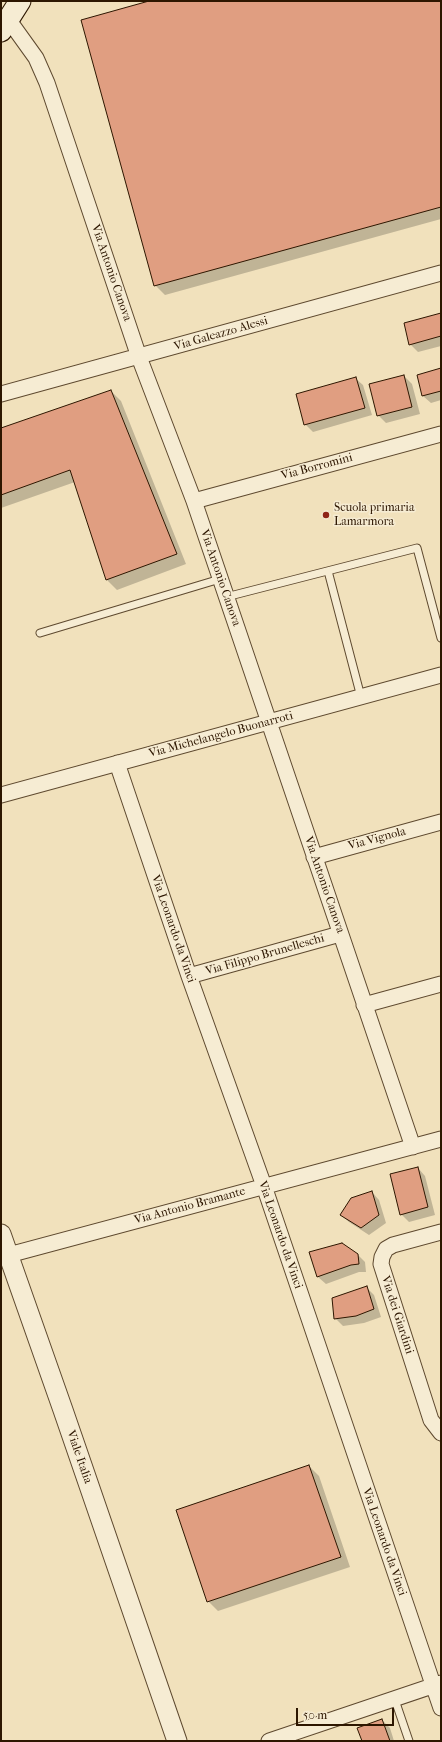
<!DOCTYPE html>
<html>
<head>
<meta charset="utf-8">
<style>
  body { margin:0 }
  #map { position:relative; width:442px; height:1742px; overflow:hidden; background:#f1e1bc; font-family:"IM FELL French Canon",serif }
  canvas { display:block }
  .frame { position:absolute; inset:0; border:2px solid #2d1600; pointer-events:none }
  .scale { position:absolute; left:296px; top:1708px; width:98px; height:18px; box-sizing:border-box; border:2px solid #2d1600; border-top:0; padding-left:5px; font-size:12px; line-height:14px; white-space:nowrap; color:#2d1600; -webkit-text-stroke:3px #f6ecd3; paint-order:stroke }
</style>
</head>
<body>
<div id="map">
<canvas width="442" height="1742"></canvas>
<div class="frame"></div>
<div class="scale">50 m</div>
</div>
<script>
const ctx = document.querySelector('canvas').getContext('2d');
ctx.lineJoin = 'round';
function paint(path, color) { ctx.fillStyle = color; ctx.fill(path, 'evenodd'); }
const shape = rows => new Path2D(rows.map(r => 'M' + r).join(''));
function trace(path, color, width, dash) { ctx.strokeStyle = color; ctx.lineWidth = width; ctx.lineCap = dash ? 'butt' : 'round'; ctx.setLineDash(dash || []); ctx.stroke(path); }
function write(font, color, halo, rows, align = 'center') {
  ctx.font = font + ' "IM FELL French Canon",serif'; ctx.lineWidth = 3; ctx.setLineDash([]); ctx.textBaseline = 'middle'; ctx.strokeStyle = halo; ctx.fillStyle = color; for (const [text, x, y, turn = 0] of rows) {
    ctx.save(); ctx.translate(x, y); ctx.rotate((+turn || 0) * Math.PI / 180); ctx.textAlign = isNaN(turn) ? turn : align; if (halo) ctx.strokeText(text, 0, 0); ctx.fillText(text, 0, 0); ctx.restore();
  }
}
paint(shape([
  [153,1,441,1,441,219,165,295,155,285],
  [441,315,441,346,418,352,410,344],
  [441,369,441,400,431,403,423,396],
  [404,376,412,384,420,414,386,423,378,415],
  [355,378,363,385,372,415,313,432,305,424],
  [111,391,121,401,186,564,117,590,107,580,75,482,1,508,1,429],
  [418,1168,425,1176,435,1215,409,1222,401,1214],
  [372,1192,379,1200,386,1223,369,1235,349,1222,341,1215],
  [311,1253,357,1254,365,1262,366,1272,359,1272,326,1284,318,1277],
  [366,1287,374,1295,381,1317,364,1323,343,1326,335,1318],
  [309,1466,319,1476,350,1567,218,1611,208,1601],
  [382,1720,390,1728,394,1741,363,1741]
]), '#0003');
const building = shape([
  [149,1,441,1,441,207,154,286,81,20,149,1],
  [441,313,441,336,409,345,404,323,441,313],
  [441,368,441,391,422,396,417,375,441,368],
  [404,375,412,407,377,416,369,384,404,375],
  [356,377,365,408,304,425,296,394,356,377],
  [111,390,177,554,106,580,70,470,1,495,1,428,111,390],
  [418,1167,428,1207,400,1215,390,1174,418,1167],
  [372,1191,379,1215,361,1228,340,1215,351,1198,372,1191],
  [342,1243,358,1254,359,1264,351,1265,317,1277,309,1252,342,1243],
  [367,1286,374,1309,356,1316,334,1319,332,1298,367,1286],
  [309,1465,341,1557,207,1602,176,1510,309,1465],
  [382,1719,390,1741,362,1741,357,1728,382,1719]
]);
paint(building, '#e09e81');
trace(building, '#2d1600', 1);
const service = shape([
  [328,571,361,697],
  [226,597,417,548,441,638],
  [40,633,220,579],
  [395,1700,409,1741]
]);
const minor = shape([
  [8,19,36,58,47,83,139,357,194,501,413,1147],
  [1,394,441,273],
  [194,501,441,434],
  [117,763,189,976,264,1186,441,1708],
  [1,795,441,675],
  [314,857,441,822],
  [189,976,340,934],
  [364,1005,441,984],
  [441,1232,393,1245,386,1249,382,1257,381,1264,431,1420,441,1433],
  [1,1257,441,1139],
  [269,1741,441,1683]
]);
const tertiary = shape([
  [1,1234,63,1410,177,1741]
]);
const secondary = shape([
  [1,31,20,1]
]);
trace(service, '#5e492f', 9);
trace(minor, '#5e492f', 17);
trace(tertiary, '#5e492f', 21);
trace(secondary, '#2d1600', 23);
trace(service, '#f6ecd3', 7);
trace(minor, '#f6ecd3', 15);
trace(tertiary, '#f6ecd3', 19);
trace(secondary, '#f6ecd3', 21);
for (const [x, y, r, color] of [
  [326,515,4,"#8f2418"]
]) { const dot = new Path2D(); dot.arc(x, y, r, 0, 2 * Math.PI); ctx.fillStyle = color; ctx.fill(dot); trace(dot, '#f6ecd3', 1.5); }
write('12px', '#2d1600', '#f6ecd3', [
  ["Via Antonio Canova",111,273,71],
  ["Via Galeazzo Alessi",221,334,-16],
  ["Via Borromini",317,467,-15],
  ["Via Antonio Canova",220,578,71],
  ["Via Michelangelo Buonarroti",221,735,-15],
  ["Via Vignola",377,839,-15],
  ["Via Antonio Canova",324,885,71],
  ["Via Leonardo da Vinci",173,929,71],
  ["Via Filippo Brunelleschi",265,955,-16],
  ["Via Antonio Bramante",190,1206,-15],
  ["Via Leonardo da Vinci",280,1235,71],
  ["Via dei Giardini",397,1315,72],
  ["Viale Italia",79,1457,71],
  ["Via Leonardo da Vinci",384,1542,71]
]);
write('12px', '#2d1600', '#f6ecd3', [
  ["Scuola primaria",334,508],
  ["Lamarmora",334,522]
], 'left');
</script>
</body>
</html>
